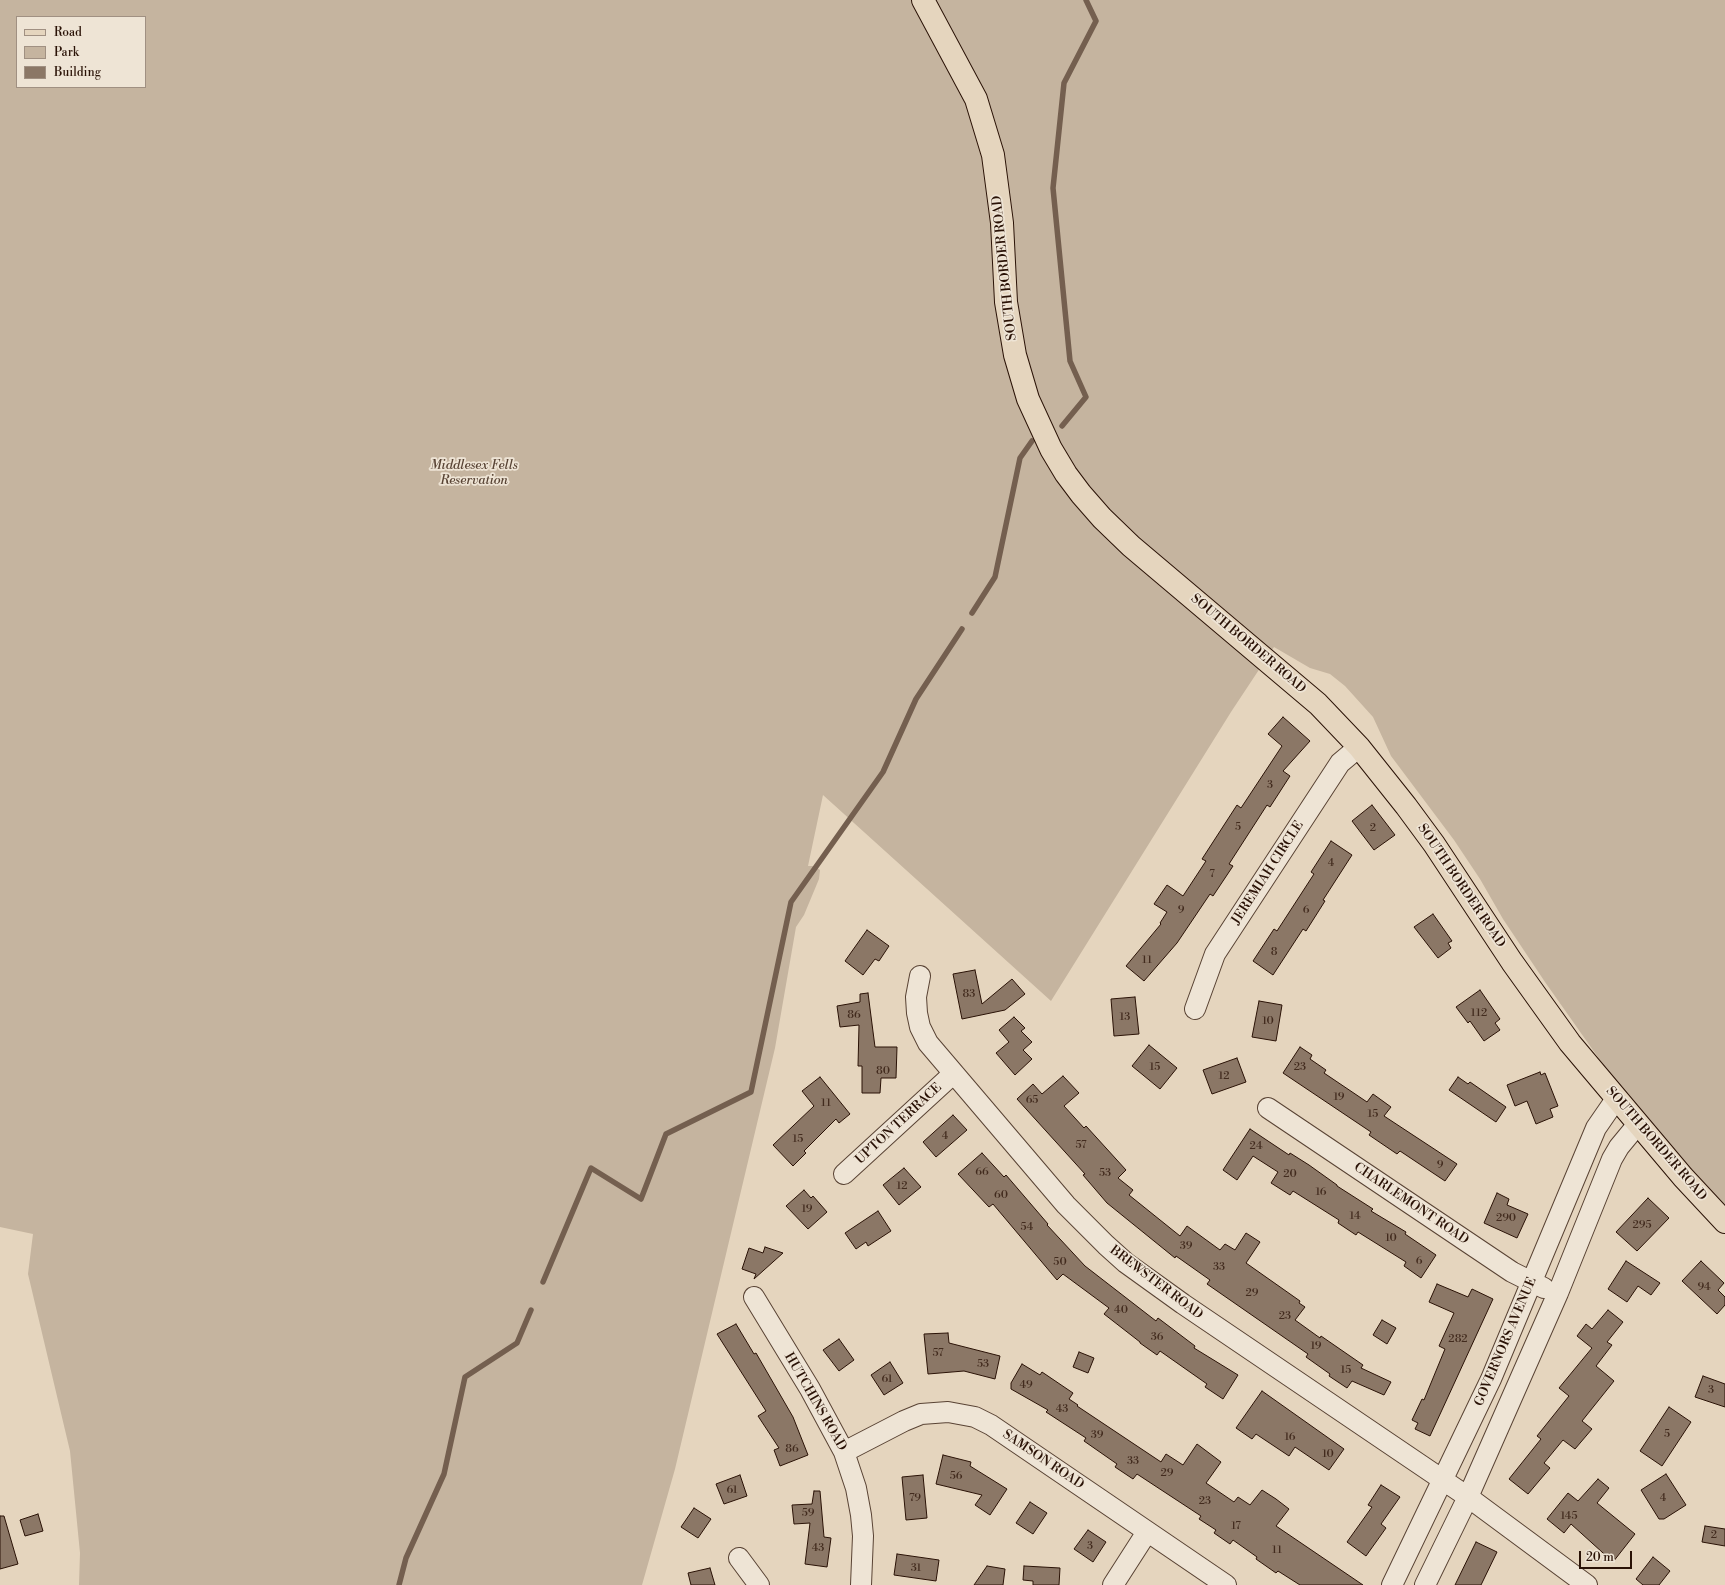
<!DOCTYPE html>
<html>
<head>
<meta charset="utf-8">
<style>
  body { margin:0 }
  #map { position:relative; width:1725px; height:1585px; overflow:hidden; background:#e5d5be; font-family:"Libre Bodoni",serif }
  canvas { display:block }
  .legend { position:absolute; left:16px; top:16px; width:130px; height:72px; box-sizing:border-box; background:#eee4d5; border:1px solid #a09082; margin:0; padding:5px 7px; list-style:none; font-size:12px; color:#2a1206 }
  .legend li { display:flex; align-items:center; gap:8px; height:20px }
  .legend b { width:20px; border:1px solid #a09082 }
  .scale { position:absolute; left:1579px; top:1551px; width:53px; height:18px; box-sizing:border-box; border:2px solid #2a1206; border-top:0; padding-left:5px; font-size:12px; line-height:14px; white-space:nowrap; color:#2a1206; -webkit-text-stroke:3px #eee4d5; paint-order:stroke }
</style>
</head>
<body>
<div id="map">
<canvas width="1725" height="1585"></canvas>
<ul class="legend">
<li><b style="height:5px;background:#e5d5be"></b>Road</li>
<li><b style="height:11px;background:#c5b49f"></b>Park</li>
<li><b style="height:11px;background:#8b7766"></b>Building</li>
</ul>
<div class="scale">20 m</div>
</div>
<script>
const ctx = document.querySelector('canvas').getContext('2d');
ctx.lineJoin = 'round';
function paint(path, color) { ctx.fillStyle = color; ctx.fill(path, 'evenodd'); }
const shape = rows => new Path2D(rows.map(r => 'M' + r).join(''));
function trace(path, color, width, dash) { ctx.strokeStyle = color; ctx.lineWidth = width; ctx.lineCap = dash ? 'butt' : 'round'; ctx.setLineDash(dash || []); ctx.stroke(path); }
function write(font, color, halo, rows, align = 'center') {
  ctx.font = font + ' "Libre Bodoni",serif'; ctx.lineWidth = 3.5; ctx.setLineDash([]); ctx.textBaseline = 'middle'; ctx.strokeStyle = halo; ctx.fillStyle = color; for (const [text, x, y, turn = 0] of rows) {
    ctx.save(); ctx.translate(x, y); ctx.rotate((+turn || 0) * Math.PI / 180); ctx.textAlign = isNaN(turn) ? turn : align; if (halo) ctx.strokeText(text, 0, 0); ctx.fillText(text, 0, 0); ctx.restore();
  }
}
paint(shape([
  [0,0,1725,0,1725,1207,1614,1080,1545,982,1503,919,1480,879,1454,840,1391,756,1373,717,1345,686,1330,674,1310,668,1274,647,1231,712,1051,1001,823,795,808,866,814,866,820,870,819,879,804,915,796,927,775,1048,736,1212,675,1469,642,1585,79,1585,80,1553,70,1451,28,1274,33,1234,0,1227],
  [17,17,145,17,145,87,17,87]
]), '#c5b49f');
trace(shape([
  [1062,426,1086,397,1070,361,1053,188,1064,83,1096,21,1086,0],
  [972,613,995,577,1020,458,1032,441],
  [543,1282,591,1168,641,1199,666,1134,751,1092,791,902,883,772,916,699,962,629],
  [399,1585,406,1558,444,1474,465,1377,517,1343,531,1310]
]), '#745f4f', 5.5);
const building = shape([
  [1283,717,1310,741,1283,771,1290,776,1270,807,1267,805,1229,864,1233,866,1213,896,1210,894,1177,943,1144,981,1126,966,1161,924,1160,923,1167,912,1154,904,1167,885,1183,896,1206,861,1202,859,1237,805,1241,808,1282,746,1268,734,1283,717],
  [1372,805,1395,835,1374,850,1352,821,1372,805],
  [1331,841,1352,855,1323,900,1325,901,1306,931,1303,929,1273,975,1253,961,1274,929,1277,931,1314,874,1311,872,1331,841],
  [1433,914,1452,941,1448,943,1451,948,1438,958,1414,927,1433,914],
  [867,930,889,946,879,961,875,959,863,975,845,961,867,930],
  [975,970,982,1004,1012,979,1025,994,1005,1010,962,1019,953,974,975,970],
  [1480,990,1500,1019,1495,1023,1500,1030,1484,1041,1470,1021,1468,1023,1456,1007,1480,990],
  [868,993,875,1047,897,1047,896,1078,881,1078,880,1093,862,1093,862,1066,858,1066,859,1025,840,1027,837,1006,860,1002,860,994,868,993],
  [1135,997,1139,1034,1114,1036,1111,999,1135,997],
  [1259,1001,1282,1005,1276,1041,1252,1037,1259,1001],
  [1014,1017,1025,1028,1021,1031,1032,1042,1023,1050,1032,1059,1015,1075,996,1053,1009,1042,999,1030,1014,1017],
  [1149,1045,1177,1068,1160,1089,1132,1066,1149,1045],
  [1300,1047,1312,1055,1310,1059,1326,1070,1324,1073,1367,1102,1373,1094,1391,1107,1384,1116,1457,1164,1445,1181,1400,1151,1397,1154,1369,1135,1371,1132,1283,1073,1300,1047],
  [1237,1058,1246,1082,1212,1094,1203,1070,1237,1058],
  [1540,1072,1541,1075,1545,1073,1558,1106,1550,1109,1553,1117,1536,1124,1527,1101,1515,1106,1507,1085,1540,1072],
  [1063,1076,1079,1093,1064,1106,1084,1128,1086,1126,1126,1170,1118,1178,1133,1190,1129,1195,1180,1236,1187,1226,1220,1250,1225,1244,1235,1250,1246,1233,1260,1242,1246,1263,1300,1301,1299,1303,1305,1307,1295,1320,1320,1338,1321,1336,1363,1365,1361,1368,1391,1382,1384,1395,1352,1381,1347,1388,1329,1376,1330,1374,1306,1357,1308,1354,1207,1284,1210,1280,1176,1256,1175,1258,1107,1203,1083,1175,1085,1174,1017,1099,1033,1084,1042,1094,1063,1076],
  [820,1077,850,1114,839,1123,836,1119,804,1151,806,1153,793,1166,773,1145,814,1106,802,1091,820,1077],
  [1458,1077,1468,1084,1470,1082,1506,1107,1496,1122,1449,1090,1458,1077],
  [953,1115,967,1130,936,1157,923,1142,953,1115],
  [1250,1129,1289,1155,1290,1153,1309,1165,1337,1185,1337,1186,1373,1209,1371,1211,1406,1232,1405,1234,1436,1255,1421,1278,1404,1266,1406,1262,1358,1232,1356,1235,1338,1223,1339,1220,1293,1191,1290,1195,1271,1183,1278,1172,1253,1156,1237,1180,1223,1170,1250,1129],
  [982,1153,1004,1177,1006,1175,1048,1224,1047,1225,1085,1266,1156,1321,1158,1318,1195,1346,1194,1348,1238,1375,1223,1399,1205,1387,1207,1384,1160,1351,1157,1355,1140,1343,1140,1342,1104,1314,1109,1308,1063,1274,1057,1280,993,1204,989,1207,958,1174,982,1153],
  [904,1168,921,1187,899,1205,883,1185,904,1168],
  [804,1190,811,1198,813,1196,827,1212,808,1229,786,1206,804,1190],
  [1497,1193,1509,1199,1507,1205,1528,1214,1517,1238,1484,1223,1497,1193],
  [1648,1198,1669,1218,1637,1251,1616,1232,1648,1198],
  [878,1211,891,1231,868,1246,866,1242,856,1249,845,1233,878,1211],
  [765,1247,783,1253,754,1279,756,1274,742,1269,749,1248,763,1253,765,1247],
  [1626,1261,1660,1283,1651,1295,1638,1286,1627,1302,1608,1289,1626,1261],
  [1701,1261,1724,1283,1718,1290,1725,1297,1725,1305,1717,1314,1682,1281,1701,1261],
  [1437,1284,1468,1297,1472,1289,1493,1299,1430,1436,1415,1429,1418,1423,1412,1420,1422,1399,1424,1400,1445,1349,1439,1346,1454,1313,1429,1302,1437,1284],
  [1608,1310,1623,1322,1607,1342,1612,1345,1596,1366,1614,1381,1582,1421,1592,1429,1575,1449,1563,1440,1544,1463,1550,1468,1528,1494,1509,1479,1541,1439,1537,1436,1569,1396,1559,1388,1592,1348,1577,1336,1586,1324,1592,1329,1608,1310],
  [1382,1320,1396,1328,1387,1344,1373,1335,1382,1320],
  [736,1324,754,1354,756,1353,793,1417,808,1455,780,1466,774,1450,779,1448,758,1416,766,1411,717,1334,736,1324],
  [948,1333,949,1343,1000,1356,995,1379,964,1371,928,1374,924,1334,948,1333],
  [839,1339,854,1360,839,1371,823,1350,839,1339],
  [1079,1352,1094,1358,1088,1373,1073,1367,1079,1352],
  [890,1362,903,1383,884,1395,871,1375,890,1362],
  [1022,1364,1040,1375,1042,1372,1073,1393,1069,1399,1078,1405,1077,1406,1161,1462,1166,1454,1183,1465,1197,1444,1221,1462,1206,1483,1234,1502,1238,1497,1250,1505,1262,1490,1276,1499,1289,1509,1276,1526,1363,1585,1300,1585,1278,1571,1276,1573,1256,1559,1257,1557,1233,1540,1230,1544,1214,1533,1216,1530,1199,1519,1201,1516,1137,1474,1133,1479,1115,1467,1117,1464,1084,1441,1086,1438,1046,1412,1048,1410,1011,1389,1011,1383,1022,1364],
  [1703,1376,1725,1384,1725,1407,1695,1397,1703,1376],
  [1262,1391,1344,1449,1329,1470,1295,1447,1289,1456,1256,1434,1252,1439,1236,1428,1262,1391],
  [1669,1407,1691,1422,1662,1466,1640,1451,1669,1407],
  [943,1455,971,1462,970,1466,1007,1489,990,1515,975,1505,982,1495,936,1484,943,1455],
  [1666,1474,1686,1505,1664,1519,1659,1519,1641,1490,1666,1474],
  [740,1475,747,1496,724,1504,716,1484,740,1475],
  [923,1475,927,1518,906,1520,902,1477,923,1475],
  [1598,1479,1609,1488,1597,1503,1635,1534,1613,1562,1571,1524,1564,1533,1547,1519,1568,1493,1578,1501,1598,1479],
  [1381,1485,1400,1497,1381,1524,1386,1528,1366,1556,1347,1542,1372,1507,1368,1505,1381,1485],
  [814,1491,820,1491,824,1537,831,1538,827,1567,805,1564,810,1523,794,1524,792,1505,812,1504,814,1491],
  [1030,1502,1047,1513,1033,1534,1016,1523,1030,1502],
  [694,1508,711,1519,698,1538,681,1527,694,1508],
  [38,1514,43,1531,25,1536,20,1520,38,1514],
  [0,1516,4,1516,18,1564,0,1569,0,1516],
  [1705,1526,1725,1529,1725,1546,1702,1542,1705,1526],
  [1088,1530,1106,1542,1093,1562,1074,1549,1088,1530],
  [1476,1542,1497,1552,1481,1585,1455,1585,1476,1542],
  [897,1554,939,1560,936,1581,894,1575,897,1554],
  [1653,1557,1670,1571,1659,1585,1643,1585,1636,1579,1653,1557],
  [987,1566,1005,1569,1003,1585,974,1585,987,1566],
  [1024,1566,1060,1568,1059,1585,1033,1585,1033,1581,1023,1580,1024,1566],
  [710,1568,715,1585,691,1585,688,1573,710,1568]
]);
paint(building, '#8b7766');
trace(building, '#2a1206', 1);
const minor = shape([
  [920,976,916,997,917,1013,920,1027,928,1043,1066,1205,1106,1245,1126,1263,1183,1304,1468,1497,1587,1585],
  [1195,1009,1215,954,1340,763,1359,747],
  [1268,1108,1512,1272,1544,1288],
  [844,1174,953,1074],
  [754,1297,810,1389,844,1452,856,1488,861,1515,863,1536,861,1585],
  [844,1452,904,1421,921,1414,948,1412,975,1417,991,1425,1226,1585],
  [739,1558,759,1585],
  [1113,1585,1147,1532],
  [1392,1585,1491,1379,1596,1128,1616,1099],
  [1425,1585,1468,1497,1558,1293,1612,1159,1619,1147,1638,1124]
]);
const major = shape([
  [923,0,976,99,993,155,1002,223,1006,302,1015,355,1028,399,1051,449,1066,474,1081,494,1102,518,1131,546,1318,704,1359,747,1406,806,1434,844,1512,962,1570,1043,1683,1177,1725,1222]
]);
trace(minor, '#594334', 22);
trace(major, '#2a1206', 24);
trace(minor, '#eee4d5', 20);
trace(major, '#e5d5be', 22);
write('11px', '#422b1e', null, [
  ["3",1270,785],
  ["5",1238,827],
  ["2",1373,828],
  ["4",1331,863],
  ["7",1212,874],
  ["9",1181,910],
  ["6",1306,910],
  ["8",1274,952],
  ["11",1147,960],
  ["83",969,994],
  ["112",1479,1013],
  ["86",854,1015],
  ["13",1125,1017],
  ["10",1268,1021],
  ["15",1155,1067],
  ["23",1300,1067],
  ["80",883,1071],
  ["12",1224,1076],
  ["19",1339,1097],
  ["65",1032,1100],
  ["11",826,1103],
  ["15",1373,1114],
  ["4",945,1136],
  ["15",798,1139],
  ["57",1081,1145],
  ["24",1256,1146],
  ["9",1440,1165],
  ["66",982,1172],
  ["53",1105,1173],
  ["20",1290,1174],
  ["12",902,1186],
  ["16",1321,1192],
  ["60",1001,1195],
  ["19",807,1209],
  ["14",1355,1216],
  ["290",1506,1218],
  ["295",1642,1225],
  ["54",1027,1227],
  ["10",1391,1238],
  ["39",1186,1246],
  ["6",1419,1261],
  ["50",1060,1262],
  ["33",1219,1267],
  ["94",1704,1287],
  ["29",1252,1293],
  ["40",1121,1310],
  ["23",1285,1316],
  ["36",1157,1337],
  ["282",1458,1339],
  ["19",1316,1346],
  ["57",938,1353],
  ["53",983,1364],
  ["15",1346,1370],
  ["61",887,1379],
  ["49",1026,1385],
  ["3",1711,1390],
  ["43",1062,1409],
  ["5",1667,1434],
  ["39",1097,1435],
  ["16",1290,1437],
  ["86",792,1449],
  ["10",1328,1454],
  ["33",1133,1461],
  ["29",1167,1473],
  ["56",956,1476],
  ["61",732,1490],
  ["79",915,1498],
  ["4",1663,1498],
  ["23",1205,1501],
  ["59",808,1513],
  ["145",1569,1516],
  ["17",1236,1526],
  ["2",1714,1535],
  ["3",1090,1546],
  ["43",818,1548],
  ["11",1277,1550],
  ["31",916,1568]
]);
write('13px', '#2a1206', '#eee4d5', [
  ["SOUTH BORDER ROAD",1005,268,-96],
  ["SOUTH BORDER ROAD",1248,644,40],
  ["JEREMIAH CIRCLE",1268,873,-57],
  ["SOUTH BORDER ROAD",1461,886,56],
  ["UPTON TERRACE",899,1124,-43],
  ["SOUTH BORDER ROAD",1656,1144,49],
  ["CHARLEMONT ROAD",1411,1204,34],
  ["BREWSTER ROAD",1156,1283,37],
  ["GOVERNORS AVENUE",1506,1342,-67],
  ["HUTCHINS ROAD",815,1402,60],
  ["SAMSON ROAD",1043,1460,34]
]);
write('italic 13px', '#584334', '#eee4d5', [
  ["Middlesex Fells",474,466],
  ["Reservation",474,481]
]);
</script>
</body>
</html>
